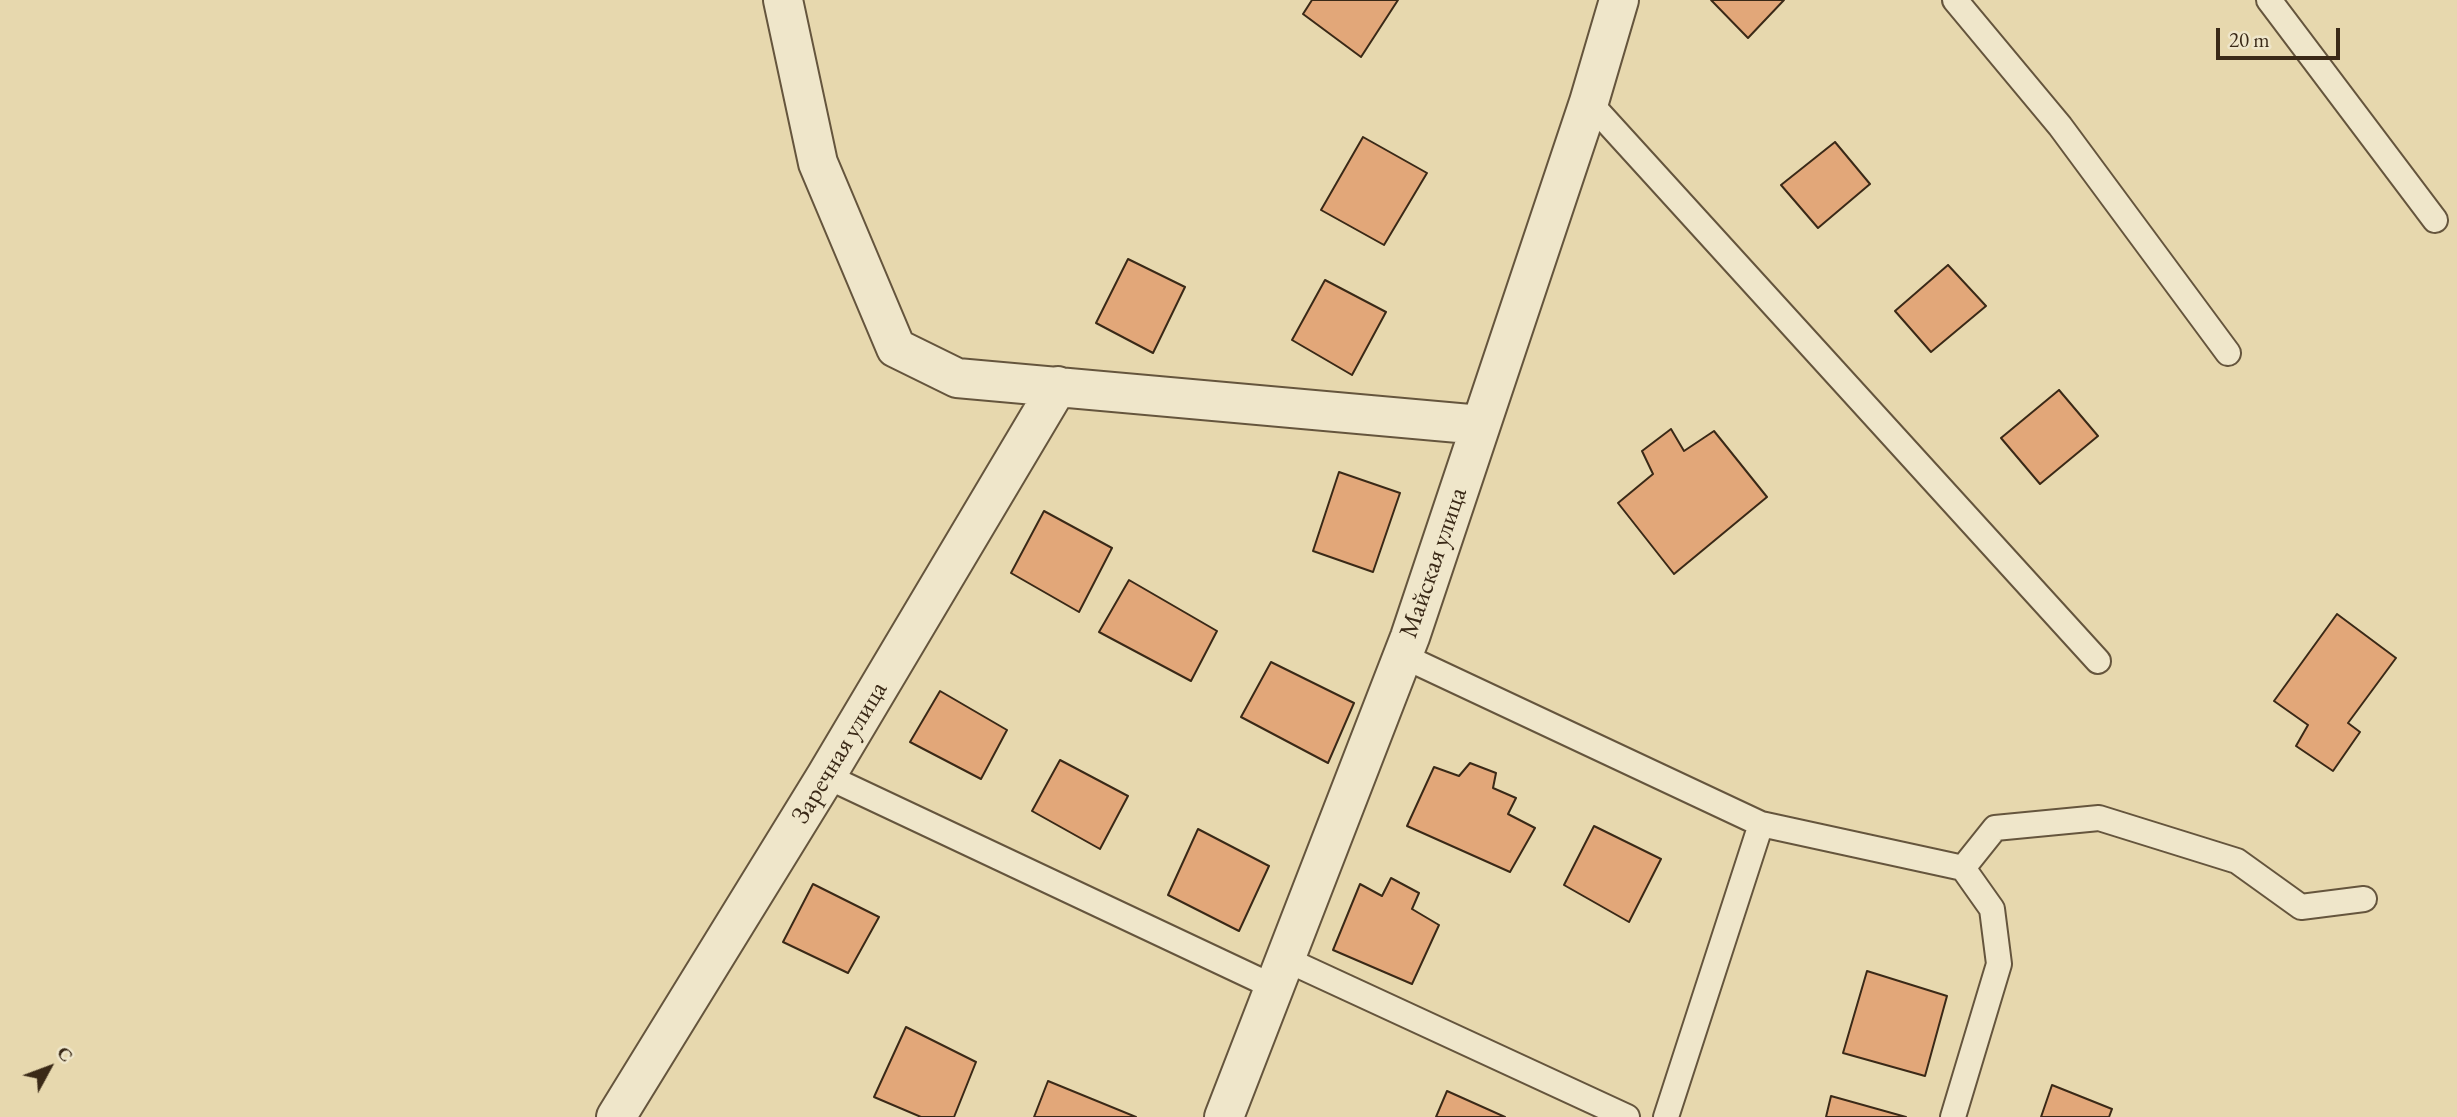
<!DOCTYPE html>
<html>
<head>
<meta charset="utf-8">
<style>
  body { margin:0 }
  #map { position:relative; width:2457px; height:1117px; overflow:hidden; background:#e7d8ae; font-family:"EB Garamond",serif }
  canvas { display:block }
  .north { position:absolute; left:14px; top:1033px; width:70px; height:70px; -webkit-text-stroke:5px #efe6ca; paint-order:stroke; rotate:49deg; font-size:19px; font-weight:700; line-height:28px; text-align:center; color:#3a2917 }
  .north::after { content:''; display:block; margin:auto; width:24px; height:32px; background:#3a2917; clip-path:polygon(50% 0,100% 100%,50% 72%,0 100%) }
  .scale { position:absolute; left:2216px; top:28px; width:124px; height:32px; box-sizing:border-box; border:4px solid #3a2917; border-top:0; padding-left:9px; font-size:21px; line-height:24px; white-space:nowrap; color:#3a2917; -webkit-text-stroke:5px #efe6ca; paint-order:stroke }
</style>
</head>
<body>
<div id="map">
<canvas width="2457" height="1117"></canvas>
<div class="north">С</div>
<div class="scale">20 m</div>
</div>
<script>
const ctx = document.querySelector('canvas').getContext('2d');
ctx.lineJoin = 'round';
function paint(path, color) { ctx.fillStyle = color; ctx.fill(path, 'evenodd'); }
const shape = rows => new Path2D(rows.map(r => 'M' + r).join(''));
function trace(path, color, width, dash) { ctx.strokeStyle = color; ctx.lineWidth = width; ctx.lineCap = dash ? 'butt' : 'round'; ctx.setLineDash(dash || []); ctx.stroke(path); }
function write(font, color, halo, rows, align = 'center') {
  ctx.font = font + ' "EB Garamond",serif'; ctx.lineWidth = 5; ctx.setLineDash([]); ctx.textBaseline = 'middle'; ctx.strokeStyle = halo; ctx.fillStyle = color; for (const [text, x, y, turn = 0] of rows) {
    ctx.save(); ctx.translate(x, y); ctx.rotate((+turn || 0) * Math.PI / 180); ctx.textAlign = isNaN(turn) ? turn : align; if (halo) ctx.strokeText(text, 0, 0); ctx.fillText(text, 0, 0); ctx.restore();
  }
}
const building = shape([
  [1312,0,1398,0,1361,57,1303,14,1312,0],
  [1711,0,1784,0,1748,38,1711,0],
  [1363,137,1427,173,1384,245,1321,210,1363,137],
  [1835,142,1870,184,1818,228,1781,185,1835,142],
  [1128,259,1185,287,1153,353,1096,323,1128,259],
  [1948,265,1986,306,1931,352,1895,311,1948,265],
  [1325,280,1386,312,1352,375,1292,340,1325,280],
  [2059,390,2098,436,2040,484,2001,438,2059,390],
  [1671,429,1684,451,1714,431,1767,497,1674,574,1618,503,1653,474,1642,451,1671,429],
  [1339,472,1400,493,1373,572,1313,551,1339,472],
  [1044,511,1112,548,1079,612,1011,573,1044,511],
  [1129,580,1217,631,1191,681,1099,632,1129,580],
  [2337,614,2396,658,2348,723,2360,732,2333,771,2296,746,2308,725,2274,701,2337,614],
  [1271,662,1354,703,1328,763,1241,717,1271,662],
  [940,691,1007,730,981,779,910,742,940,691],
  [1060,760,1128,796,1100,849,1032,811,1060,760],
  [1470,763,1496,773,1493,788,1516,798,1508,814,1535,828,1510,872,1407,826,1434,767,1459,776,1470,763],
  [1594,826,1661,859,1629,922,1564,885,1594,826],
  [1198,829,1269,866,1239,931,1168,895,1198,829],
  [1391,878,1419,893,1412,909,1439,925,1412,984,1333,950,1360,884,1382,896,1391,878],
  [813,884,879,917,848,973,783,942,813,884],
  [1867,971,1947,996,1925,1076,1843,1053,1867,971],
  [906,1027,976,1062,954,1117,921,1117,874,1097,906,1027],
  [1048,1081,1136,1117,1034,1117,1048,1081],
  [2052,1085,2112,1109,2109,1117,2041,1117,2052,1085],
  [1447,1091,1505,1117,1436,1117,1447,1091],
  [1831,1096,1906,1117,1826,1117,1831,1096]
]);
paint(building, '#e2a779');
trace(building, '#3a2917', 2);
const lane = shape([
  [1955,0,2060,126,2228,353],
  [2269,0,2435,220],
  [1589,102,2098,661],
  [1403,656,1761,824,1963,868,1992,909,1999,964,1953,1117],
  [826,776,1274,987],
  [1963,868,1995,828,2099,818,2237,861,2301,907,2364,899],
  [1285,959,1627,1117],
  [1666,1117,1761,824]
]);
const street = shape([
  [783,0,818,163,896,348,957,378,1481,425],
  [616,1117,826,776,1058,386],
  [1224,1117,1410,637,1589,102,1619,0]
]);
trace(lane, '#65553d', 28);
trace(street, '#65553d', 42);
trace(lane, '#efe6ca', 24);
trace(street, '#efe6ca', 38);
write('26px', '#3a2917', '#efe6ca', [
  ["Майская улица",1434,563,-71],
  ["Заречная улица",840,753,-59]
]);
</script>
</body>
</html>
